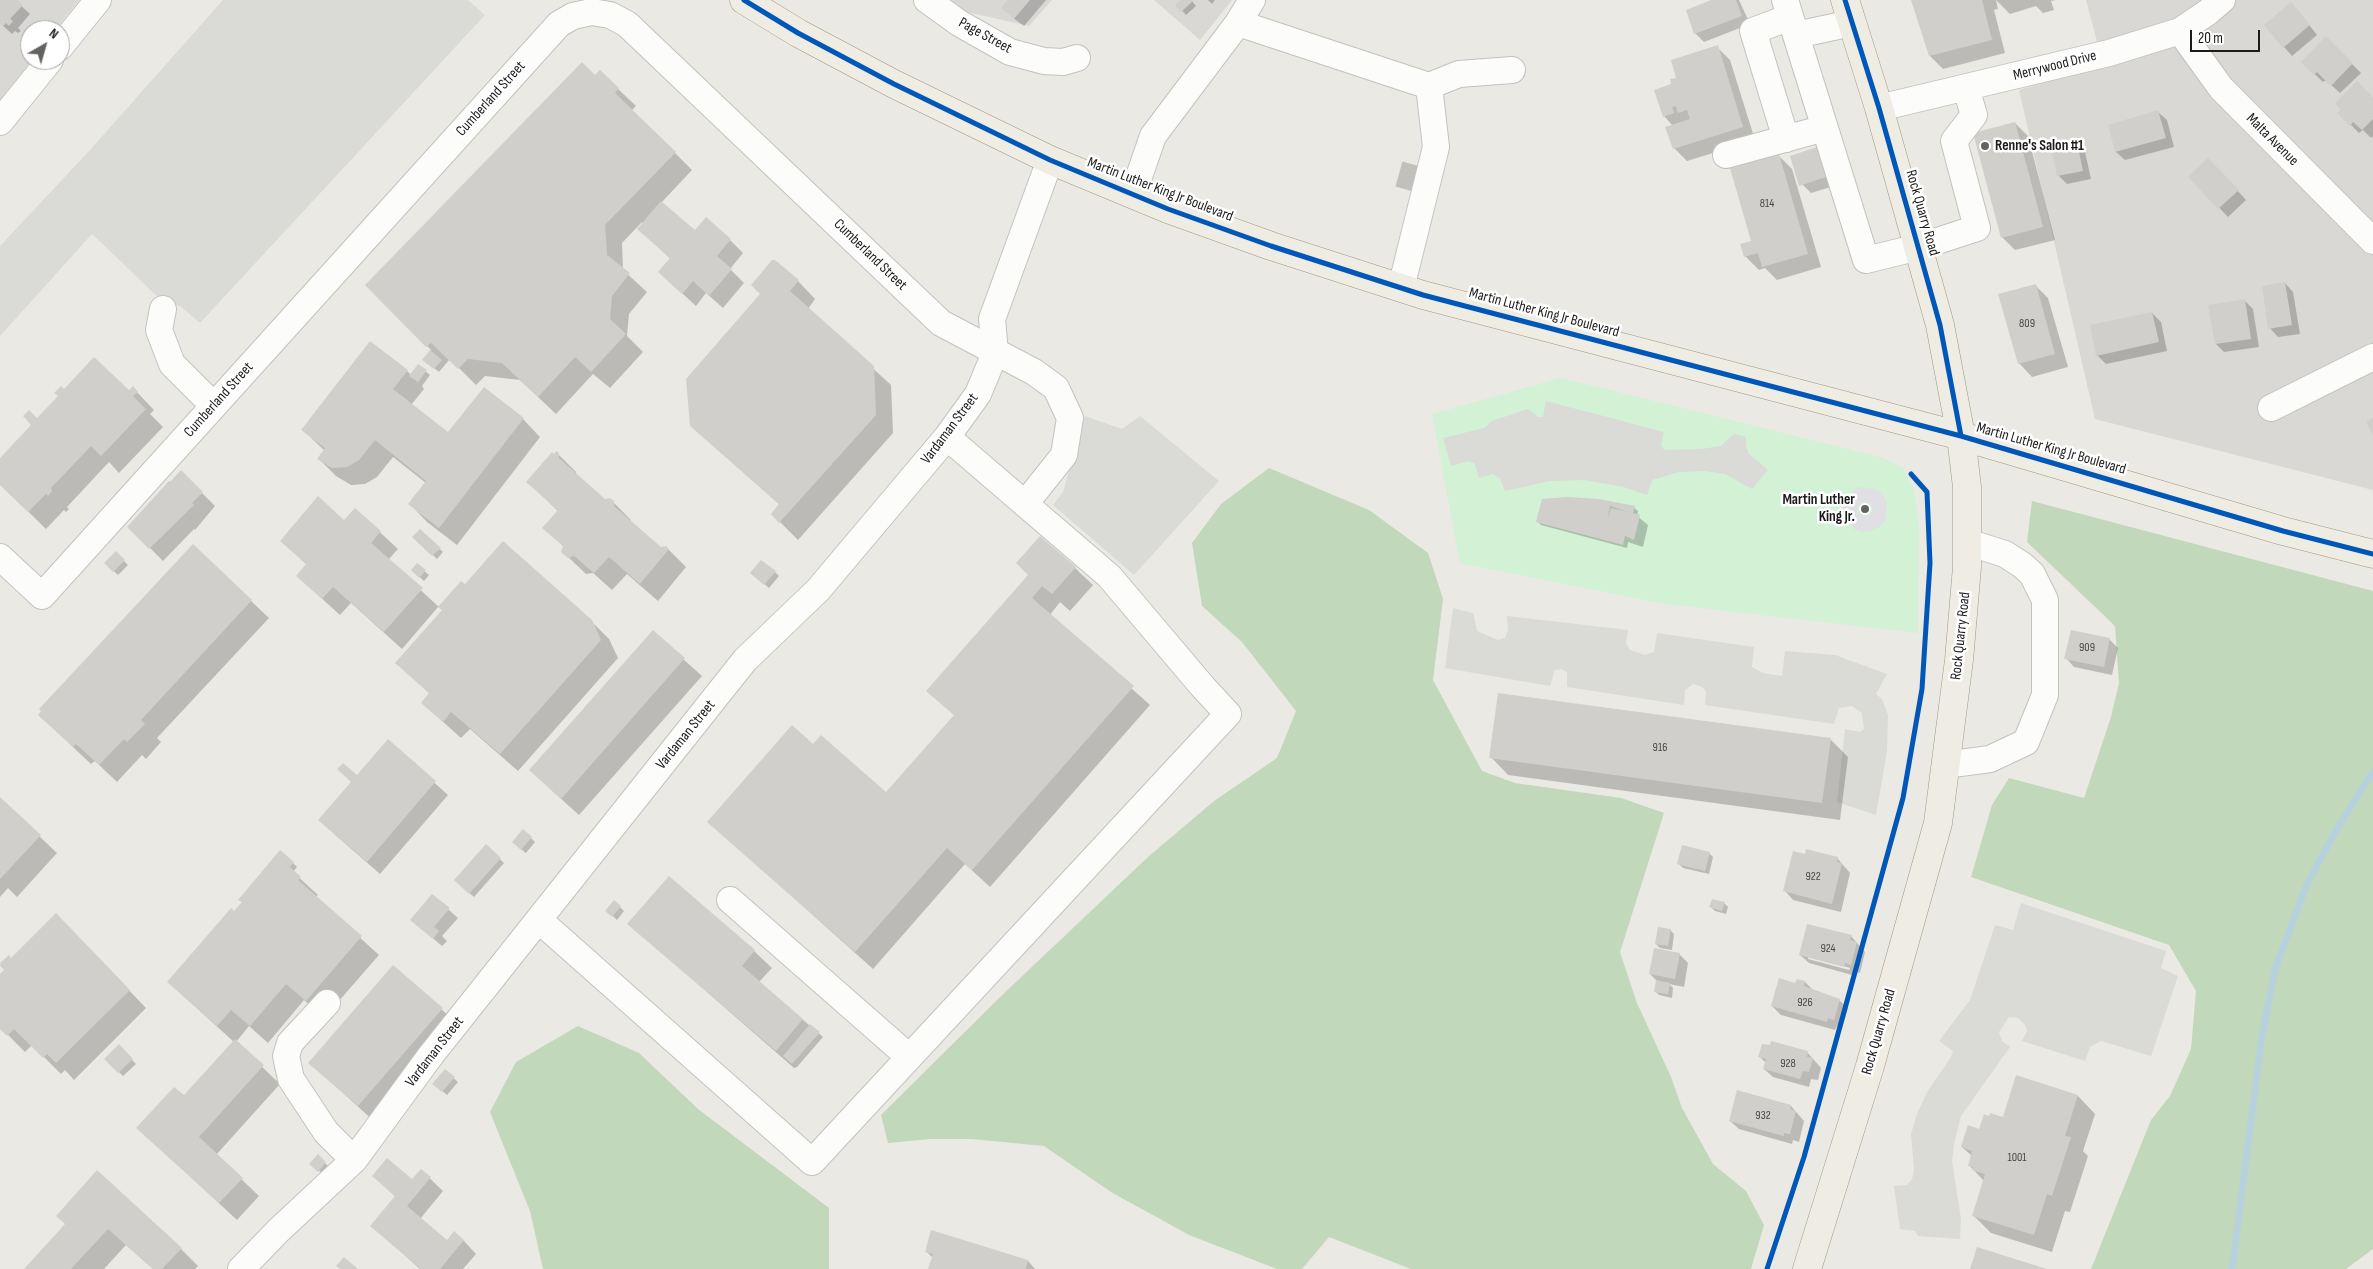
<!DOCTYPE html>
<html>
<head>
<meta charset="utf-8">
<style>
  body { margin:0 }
  #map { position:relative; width:2373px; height:1269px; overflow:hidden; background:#eae9e4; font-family:"Sofia Sans Condensed",sans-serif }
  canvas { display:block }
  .north { position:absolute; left:20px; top:20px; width:50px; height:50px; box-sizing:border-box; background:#fff; border:1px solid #a4a4a4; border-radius:50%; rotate:38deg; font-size:14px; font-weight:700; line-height:20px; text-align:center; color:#1b1b1b }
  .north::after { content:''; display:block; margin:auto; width:18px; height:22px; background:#636361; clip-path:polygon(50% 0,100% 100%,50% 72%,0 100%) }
  .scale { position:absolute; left:2190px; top:30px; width:70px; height:22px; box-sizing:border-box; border:2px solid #1b1b1b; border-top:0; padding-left:6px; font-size:15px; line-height:18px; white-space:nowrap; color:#1b1b1b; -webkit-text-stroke:4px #fff; paint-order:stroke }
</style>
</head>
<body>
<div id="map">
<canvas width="2373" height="1269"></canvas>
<div class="north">N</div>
<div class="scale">20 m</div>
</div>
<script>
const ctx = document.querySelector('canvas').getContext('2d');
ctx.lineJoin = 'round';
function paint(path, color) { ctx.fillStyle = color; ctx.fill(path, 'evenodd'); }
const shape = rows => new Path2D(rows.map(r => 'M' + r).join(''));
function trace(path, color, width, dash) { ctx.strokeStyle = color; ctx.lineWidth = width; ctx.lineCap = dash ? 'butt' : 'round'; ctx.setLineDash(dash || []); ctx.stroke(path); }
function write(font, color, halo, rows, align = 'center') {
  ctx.font = font + ' "Sofia Sans Condensed",sans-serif'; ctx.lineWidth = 5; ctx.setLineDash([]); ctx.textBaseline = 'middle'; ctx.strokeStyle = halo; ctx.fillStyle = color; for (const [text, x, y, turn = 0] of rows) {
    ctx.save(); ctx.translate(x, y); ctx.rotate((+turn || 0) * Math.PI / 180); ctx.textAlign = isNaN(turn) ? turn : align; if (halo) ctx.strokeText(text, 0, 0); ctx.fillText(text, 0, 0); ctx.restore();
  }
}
paint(shape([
  [0,0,79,0,55,30,30,30,32,60,0,100],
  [946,0,1052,0,1029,26,958,10],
  [1154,0,1232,0,1200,40],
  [2086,0,2373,0,2373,490,2095,419,2019,90,2103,64]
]), '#d9d8d5');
paint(shape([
  [1269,468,1369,510,1428,553,1443,599,1433,680,1482,771,1515,783,1621,798,1664,813,1620,952,1637,1003,1671,1077,1682,1108,1713,1164,1746,1191,1764,1225,1751,1269,1411,1269,1329,1237,1302,1269,1277,1269,1189,1235,1111,1192,1044,1146,972,1139,930,1139,888,1143,881,1115,998,999,1148,857,1214,801,1277,758,1296,711,1242,642,1202,606,1192,543,1221,504],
  [2032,501,2373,591,2373,1249,2346,1269,2091,1269,2151,1120,2170,1096,2191,1049,2196,991,2169,945,1971,877,1992,805,2009,778,2084,798,2111,717,2119,683,2115,626,2027,542],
  [578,1026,639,1053,698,1109,829,1208,829,1269,543,1269,530,1211,490,1112,516,1062]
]), '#c2d8ba');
paint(shape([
  [1561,378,1880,457,1903,468,1914,488,1919,528,1918,633,1665,604,1460,563,1432,414]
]), '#d2f1d5');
paint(shape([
  [223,0,468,0,485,15,200,323,180,306,159,298,92,234,0,336,0,246,90,150],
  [1546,401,1664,432,1661,445,1664,450,1702,449,1721,446,1734,434,1746,437,1746,447,1749,454,1768,470,1752,489,1725,474,1705,471,1679,472,1652,480,1647,495,1624,487,1584,480,1550,481,1505,491,1500,478,1492,474,1479,478,1475,464,1469,461,1451,466,1443,438,1484,428,1492,421,1528,409,1538,417,1543,417],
  [1085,416,1122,429,1140,416,1219,481,1134,575,1053,505,1063,492],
  [1453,608,1473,613,1477,631,1498,640,1505,638,1508,630,1507,616,1628,630,1626,643,1630,650,1645,655,1654,652,1657,633,1754,647,1752,667,1763,673,1782,676,1785,651,1835,655,1887,674,1876,694,1882,699,1888,715,1887,751,1876,815,1837,802,1845,729,1860,732,1864,729,1862,713,1852,706,1839,708,1834,724,1705,705,1706,691,1702,687,1693,684,1685,690,1684,705,1567,687,1567,673,1562,669,1555,670,1550,686,1445,668],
  [2021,903,2166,951,2161,968,2178,976,2151,1056,2101,1041,2090,1047,2085,1061,2022,1041,2027,1031,2025,1025,2018,1018,2009,1017,1999,1032,2002,1041,2010,1047,1961,1116,1954,1144,1952,1161,1961,1219,1960,1239,1918,1236,1915,1231,1900,1229,1894,1186,1907,1185,1912,1179,1914,1170,1911,1134,1917,1114,1927,1092,1951,1057,1953,1051,1939,1041,1970,1000,1995,925,2013,930]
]), '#dadad7');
paint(shape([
  [1859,487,1877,490,1883,495,1887,504,1885,521,1879,527,1871,531,1862,532,1854,529,1843,515,1843,506,1846,497],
  [1866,502,1871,505,1873,510,1870,515,1864,516,1859,513,1858,508,1861,503]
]), '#e0dfe3');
paint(shape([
  [0,0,15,0,30,14,18,28,21,31,18,33,15,31,12,34,0,23],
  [1010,0,1046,0,1024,26,1012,17],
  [1183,0,1191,0,1196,6,1186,15,1177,5],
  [1208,0,1215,0,1212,4],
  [1715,0,1739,0,1750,24,1704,42,1695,33],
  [1913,0,1996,0,1998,9,1994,10,2005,53,1943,69,1930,56],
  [1996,0,2056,0,2051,1,2054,10,2043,13,2036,6,2010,14],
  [2299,12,2317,35,2292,56,2284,47],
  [2326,38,2361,73,2340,93,2326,80,2323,82,2302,62],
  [1717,47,1730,60,1755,140,1687,161,1674,148,1673,126,1664,116,1673,85,1678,78],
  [600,72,636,106,632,110,692,170,661,203,695,232,706,219,730,240,743,253,730,269,744,283,723,308,706,293,696,306,659,272,671,259,638,229,643,224,642,222,622,243,623,270,647,292,629,314,627,336,643,352,610,388,593,374,556,414,520,380,485,376,476,385,450,359,439,372,424,360,431,350,367,285],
  [2373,99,2373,136,2371,138,2363,130,2359,133,2339,113],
  [2158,112,2167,120,2174,147,2125,160,2116,152,2109,126],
  [2015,123,2028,136,2055,240,2015,250,2002,237],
  [2077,143,2085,152,2091,179,2067,184,2059,176,2053,148],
  [1817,148,1825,157,1834,186,1811,193,1802,184],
  [1778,155,1792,169,1821,267,1777,280,1765,268,1759,270,1746,257,1742,245,1753,242],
  [2217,168,2246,200,2228,217,2190,177],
  [798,281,815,299,808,309,891,385,893,433,798,540,772,514,780,505,691,426,762,294],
  [2285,283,2293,292,2300,334,2278,337,2270,328],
  [2035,285,2048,298,2068,367,2032,377,2019,363],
  [2244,300,2253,309,2259,347,2224,352,2216,344],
  [2152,313,2161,322,2167,351,2106,364,2097,355],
  [418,365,430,375,422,386,424,389,411,405,449,434,523,419,540,437,457,545,427,522,410,504,426,483,393,457,377,477,365,484,351,485,336,476,319,459,325,451,303,430,407,371,411,375],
  [133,388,154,410,150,414,163,427,119,473,109,462,67,507,69,509,66,512,64,510,46,529,0,484,0,460,64,391,129,391],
  [558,454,576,472,576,475,605,500,613,502,631,520,631,523,660,548,666,547,686,567,658,601,627,574,612,590,593,573,586,574,563,552,564,547,544,528,558,511,528,482,554,456],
  [202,493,215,506,195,530,194,529,163,561,142,540],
  [1543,500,1634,508,1638,511,1637,516,1648,525,1643,547,1628,542,1627,548,1541,525,1537,521],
  [355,509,398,549,388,560,439,607,465,585,591,621,609,639,618,658,518,771,470,729,461,738,441,720,430,694,397,663,443,610,439,606,402,649,351,603,340,615,297,576,307,565,281,540,344,521],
  [420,530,443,552,437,559,414,537],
  [193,546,269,618,157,738,161,742,146,759,142,755,117,782,95,761,91,764,39,715],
  [116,553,128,565,118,575,105,563],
  [417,565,429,575,424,581,412,570],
  [1075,568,1093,585,1070,611,1060,602,1050,615,1150,705,990,887,965,864,873,969,709,822,814,746,886,794,955,716,928,691,1029,575],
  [775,572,779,576,769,588,756,577],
  [653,632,702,676,579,815,549,788],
  [2109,639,2118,648,2112,675,2074,667,2066,658],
  [1831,740,1848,757,1840,820,1508,775,1491,757],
  [388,741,448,795,380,874,333,833,357,777],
  [0,799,57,853,17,897,8,888,0,897],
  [531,838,535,842,526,853,517,846],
  [486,846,504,863,474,897,455,880],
  [1709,853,1713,857,1709,874,1683,868,1679,864],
  [1837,858,1850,873,1841,912,1793,900,1785,891],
  [293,863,297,867,293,872,318,895,315,897,379,955,324,1018,304,1000,268,1043,249,1026,236,1042,280,1084,216,1155,259,1196,237,1220,138,1128,184,1097,234,1042,168,982,243,903,239,899],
  [432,895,458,918,442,936,447,941,442,946,421,928],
  [1724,903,1728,907,1726,914,1715,911,1711,907],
  [620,907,624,911,617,920,611,914],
  [629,924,754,951,772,968,759,982,823,1037,797,1067,794,1068],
  [1670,930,1674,934,1672,950,1660,948,1656,944],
  [73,932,146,1008,74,1080,65,1070,61,1074,32,1045,25,1052,0,1027,0,976,5,970,0,965,9,957,11,959],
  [1851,936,1865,952,1860,973,1853,971,1852,975,1809,963,1800,955],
  [1808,956,1850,968,1849,970,1808,959],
  [1679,954,1688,963,1684,987,1669,984,1673,988,1672,998,1659,995,1655,991,1657,981,1650,974],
  [393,966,460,1026,376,1123,310,1063],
  [1805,982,1813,990,1839,1000,1848,1008,1842,1028,1837,1026,1835,1030,1781,1015,1772,1006,1796,985],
  [119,1046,136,1064,123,1076,106,1059],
  [1807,1052,1821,1068,1818,1080,1811,1079,1809,1087,1773,1077,1764,1069,1766,1063,1759,1056],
  [445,1071,458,1082,447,1095,434,1084],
  [2078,1096,2095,1114,2083,1151,2088,1156,2070,1212,2065,1211,2052,1252,1991,1233,1973,1215,1984,1181,1969,1165,1972,1156,1962,1147,1980,1131],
  [1791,1106,1804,1121,1799,1142,1793,1140,1792,1144,1739,1129,1730,1121],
  [318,1156,329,1167,323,1174,311,1164],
  [421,1170,443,1191,420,1219,447,1241,463,1240,476,1254,463,1269,420,1269,372,1226,396,1197,373,1176,412,1181],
  [97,1172,181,1249,198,1266,195,1269,153,1269,126,1245,104,1269,25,1269,66,1224],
  [932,1232,1028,1261,1035,1269,929,1269,933,1258,926,1251]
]), '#0003');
trace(shape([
  [2232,1269,2262,1035,2276,966,2307,884,2338,827,2373,772]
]), '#b8d2dd', 7);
paint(shape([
  [0,0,17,0,23,5,10,19,13,21,9,26,6,23,3,26,0,24],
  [1008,0,1030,0,1014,19,1001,8],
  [1181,0,1192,0,1193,1,1181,12,1175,5],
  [1711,0,1736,0,1742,16,1694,34,1686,10],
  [1911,0,1982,0,1992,40,1929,56],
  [2291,2,2310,25,2283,48,2264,25],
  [2326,36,2353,63,2331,86,2317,72,2314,75,2301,62],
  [1718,45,1743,127,1673,149,1665,127,1690,119,1687,110,1678,113,1676,106,1672,107,1674,113,1663,117,1654,90,1671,84,1670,79,1676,78,1671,60],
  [582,62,595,75,600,70,619,88,615,93,676,152,605,225,607,255,630,273,612,296,610,319,626,334,591,372,575,357,538,397,502,363,468,359,458,369,431,343,426,347,365,285],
  [2357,81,2373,97,2373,119,2362,130,2353,122,2350,126,2337,113,2341,110,2335,103],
  [2158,110,2166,138,2115,152,2108,125],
  [2015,122,2043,227,2001,238,1973,133],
  [2077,142,2083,171,2057,176,2051,147],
  [1817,147,1826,177,1799,186,1790,156],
  [1779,154,1808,254,1762,267,1758,253,1744,257,1740,244,1751,241,1730,168],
  [2208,158,2239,190,2218,209,2188,177],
  [661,201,695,230,706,217,731,239,717,256,732,269,709,296,693,281,682,294,658,272,670,258,637,229],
  [772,260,775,260,799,280,790,291,874,366,876,415,779,523,771,514,779,504,690,426,686,379,760,294,751,285],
  [2285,282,2292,325,2268,329,2262,286],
  [2036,284,2055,354,2018,364,1998,294],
  [2245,299,2251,339,2215,344,2208,305],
  [2152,312,2159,342,2096,356,2090,325],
  [370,341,408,370,393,389,448,432,484,387,524,418,439,528,408,504,426,481,375,440,359,460,347,467,332,468,317,459,325,448,301,430],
  [430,350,442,360,434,369,422,360],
  [94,357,129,390,133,386,138,392,133,396,146,409,101,456,91,446,51,488,52,491,48,496,46,494,28,512,0,485,0,458,31,425,23,416,29,410,37,418,58,396,54,393,61,386,64,389],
  [418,364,427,370,418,382,409,376],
  [2373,418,2373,435,2366,422],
  [556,451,559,453,559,458,605,499,610,498,614,501,614,506,661,547,666,546,669,549,640,584,609,557,594,573,574,556,568,558,561,552,563,546,542,528,558,510,526,482,552,452,554,454],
  [181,470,203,492,192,503,194,505,149,549,127,527,169,481,170,482],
  [318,496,344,520,355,508,381,531,371,543,423,588,384,632,333,587,322,599,296,576,306,564,280,541],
  [1567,497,1599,499,1635,506,1633,513,1640,515,1634,540,1625,536,1623,545,1536,522,1542,499],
  [1610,506,1628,512,1611,508,1608,517],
  [420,529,441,548,432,556,412,537],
  [1040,536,1076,567,1052,594,1042,586,1032,598,1134,686,972,870,947,848,855,952,707,822,792,725,813,744,821,735,886,792,954,715,926,691,1028,575,1016,563],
  [503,541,592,620,601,640,500,754,451,712,443,722,421,703,429,693,395,663,442,610,438,607,461,581,465,584],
  [193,544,252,600,141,720,145,724,127,742,124,739,99,765,76,744,73,747,38,715,41,711,39,709],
  [116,551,125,560,113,572,104,563],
  [761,560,776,571,764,585,750,573],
  [417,563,426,570,419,578,411,570],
  [653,630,685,658,561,799,529,770],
  [2071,630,2110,638,2104,667,2064,659],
  [1498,693,1831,738,1822,803,1489,758],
  [388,739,436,781,367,862,318,820,351,782,337,769,343,763,357,775],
  [0,797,41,835,0,879],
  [523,829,532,837,521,850,512,842],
  [486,844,501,858,469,894,454,880],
  [1682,845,1710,852,1705,871,1677,864],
  [1806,849,1838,857,1837,862,1842,863,1832,904,1783,891,1793,851,1805,854],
  [280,850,294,862,290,867,301,877,298,880,362,936,306,1001,286,984,250,1026,231,1010,217,1026,167,982,231,908,234,911,242,902,238,900],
  [669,876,755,950,742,966,803,1019,776,1051,627,924],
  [432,894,450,908,434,927,439,931,433,939,410,920],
  [1712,899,1725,902,1722,911,1709,907],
  [614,900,621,906,612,917,605,911],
  [56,913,130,990,56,1063,47,1054,43,1058,14,1029,7,1036,0,1029,0,974,4,970,0,963,9,955,11,958],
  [1807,924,1852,935,1850,940,1857,942,1851,965,1845,963,1844,967,1799,955],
  [1658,927,1671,929,1668,946,1655,944],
  [1654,948,1680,953,1675,979,1649,974],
  [393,965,443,1008,358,1106,308,1063],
  [1779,978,1795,983,1797,979,1805,981,1804,986,1840,999,1834,1020,1828,1018,1827,1022,1771,1006],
  [1656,980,1670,983,1668,994,1654,992],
  [810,1024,820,1032,792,1064,783,1056],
  [235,1039,264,1065,199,1137,243,1178,219,1203,136,1128,174,1087,184,1095],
  [1771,1041,1808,1051,1807,1057,1813,1058,1809,1072,1803,1071,1800,1079,1763,1069,1766,1059,1758,1057,1762,1044,1770,1045],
  [119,1044,133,1059,118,1073,104,1059],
  [445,1069,455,1077,442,1092,432,1084],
  [2016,1075,2078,1095,2065,1136,2071,1137,2052,1196,2047,1194,2034,1235,1972,1216,1985,1174,1972,1170,1973,1167,1968,1166,1972,1151,1961,1147,1968,1125,1979,1129,1984,1114,1989,1116,1990,1113,2003,1117],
  [1737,1090,1791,1105,1790,1109,1796,1111,1790,1134,1784,1133,1784,1136,1729,1121],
  [318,1154,326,1162,318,1172,309,1164],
  [387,1158,412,1179,421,1169,431,1177,407,1206,447,1240,454,1231,464,1240,440,1269,421,1269,370,1226,395,1196,372,1176],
  [97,1170,182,1248,162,1269,153,1269,108,1229,71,1269,24,1269,65,1224,56,1216],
  [931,1230,1028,1260,1026,1269,928,1269,933,1254,925,1252],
  [1977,1247,2047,1269,1970,1269],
  [344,1257,358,1269,340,1269,336,1266]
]), '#d1cfcb');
trace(shape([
  [1408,190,1415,165]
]), '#c1c0bc', 26, [26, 13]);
const minor = shape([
  [927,0,959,23,1010,52,1044,61,1063,62,1077,58],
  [1785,0,1866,260,1919,247,1977,228,1954,141,1974,115,1966,88],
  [1238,23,1429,86,1459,74,1512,70],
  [2180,31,2221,88,2373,241],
  [1796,35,1852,23],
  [60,47,98,0],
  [1879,108,2109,53,2180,31,2208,12,2222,0],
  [0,122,50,60],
  [1786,139,1753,31,1790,17],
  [1726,155,1825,128],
  [1133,194,1153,136,1238,23,1252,0],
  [1401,288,1436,147,1429,86],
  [163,309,159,330,172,364,214,406],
  [2271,408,2373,357],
  [0,557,42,596,559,24,573,16,591,12,610,15,627,24,941,323,1034,372,1056,388,1070,418,1064,455,1025,504],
  [1945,765,1990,759,2026,742,2045,695,2045,600,2032,574,2022,565,2005,554,1967,542],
  [730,900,909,1057],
  [539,920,812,1162,1228,714,1203,687,1109,576,947,437],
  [327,1003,290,1043,286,1056,291,1079,326,1132,354,1160],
  [241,1269,279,1230,354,1160,431,1055,745,660,818,590,947,437,978,394,995,353,992,319,1050,160]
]);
const major = shape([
  [744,0,798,33,894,84,1050,160,1168,209,1271,246,1423,295,1961,436,2283,531,2373,554],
  [1807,1269,1870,1066,1938,823,1959,660,1967,567,1967,487,1961,436,1940,325,1879,108,1845,0]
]);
trace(minor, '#c2c2c0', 28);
trace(major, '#9f9882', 29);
trace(minor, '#fcfcfb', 26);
trace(major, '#efece3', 28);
trace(shape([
  [744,0,798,33,894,84,1050,160,1168,209,1271,246,1423,295,1961,436,2283,531,2373,554],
  [1845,0,1879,108,1940,325,1961,436],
  [1767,1269,1804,1157,1903,798,1922,689,1930,563,1927,492,1911,474]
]), '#0057b8', 5);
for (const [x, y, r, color] of [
  [1985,146,5,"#636361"],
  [1865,509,5,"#636361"]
]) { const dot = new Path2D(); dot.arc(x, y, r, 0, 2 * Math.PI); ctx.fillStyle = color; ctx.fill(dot); trace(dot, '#fff', 2); }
write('12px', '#484847', null, [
  ["814",1767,204],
  ["809",2027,324],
  ["909",2087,648],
  ["916",1660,748],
  ["922",1813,877],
  ["924",1828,949],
  ["926",1805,1003],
  ["928",1788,1064],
  ["932",1763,1116],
  ["1001",2017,1158]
]);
write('15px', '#1b1b1b', '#fff', [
  ["Page Street",985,36,29],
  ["Merrywood Drive",2055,66,-14],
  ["Cumberland Street",491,99,-48],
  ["Malta Avenue",2272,140,45],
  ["Martin Luther King Jr Boulevard",1160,190,21],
  ["Rock Quarry Road",1922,213,74],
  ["Cumberland Street",870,255,44],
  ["Martin Luther King Jr Boulevard",1544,313,15],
  ["Cumberland Street",219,400,-48],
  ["Vardaman Street",950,429,-53],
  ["Martin Luther King Jr Boulevard",2051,449,16],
  ["Rock Quarry Road",1961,636,-84],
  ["Vardaman Street",686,735,-51],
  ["Rock Quarry Road",1879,1032,-74],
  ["Vardaman Street",435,1052,-52]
]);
write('bold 15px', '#1b1b1b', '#fff', [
  ["Renne's Salon #1",1995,146],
  ["Martin Luther",1855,500,"right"],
  ["King Jr.",1855,517,"right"]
], 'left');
</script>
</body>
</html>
